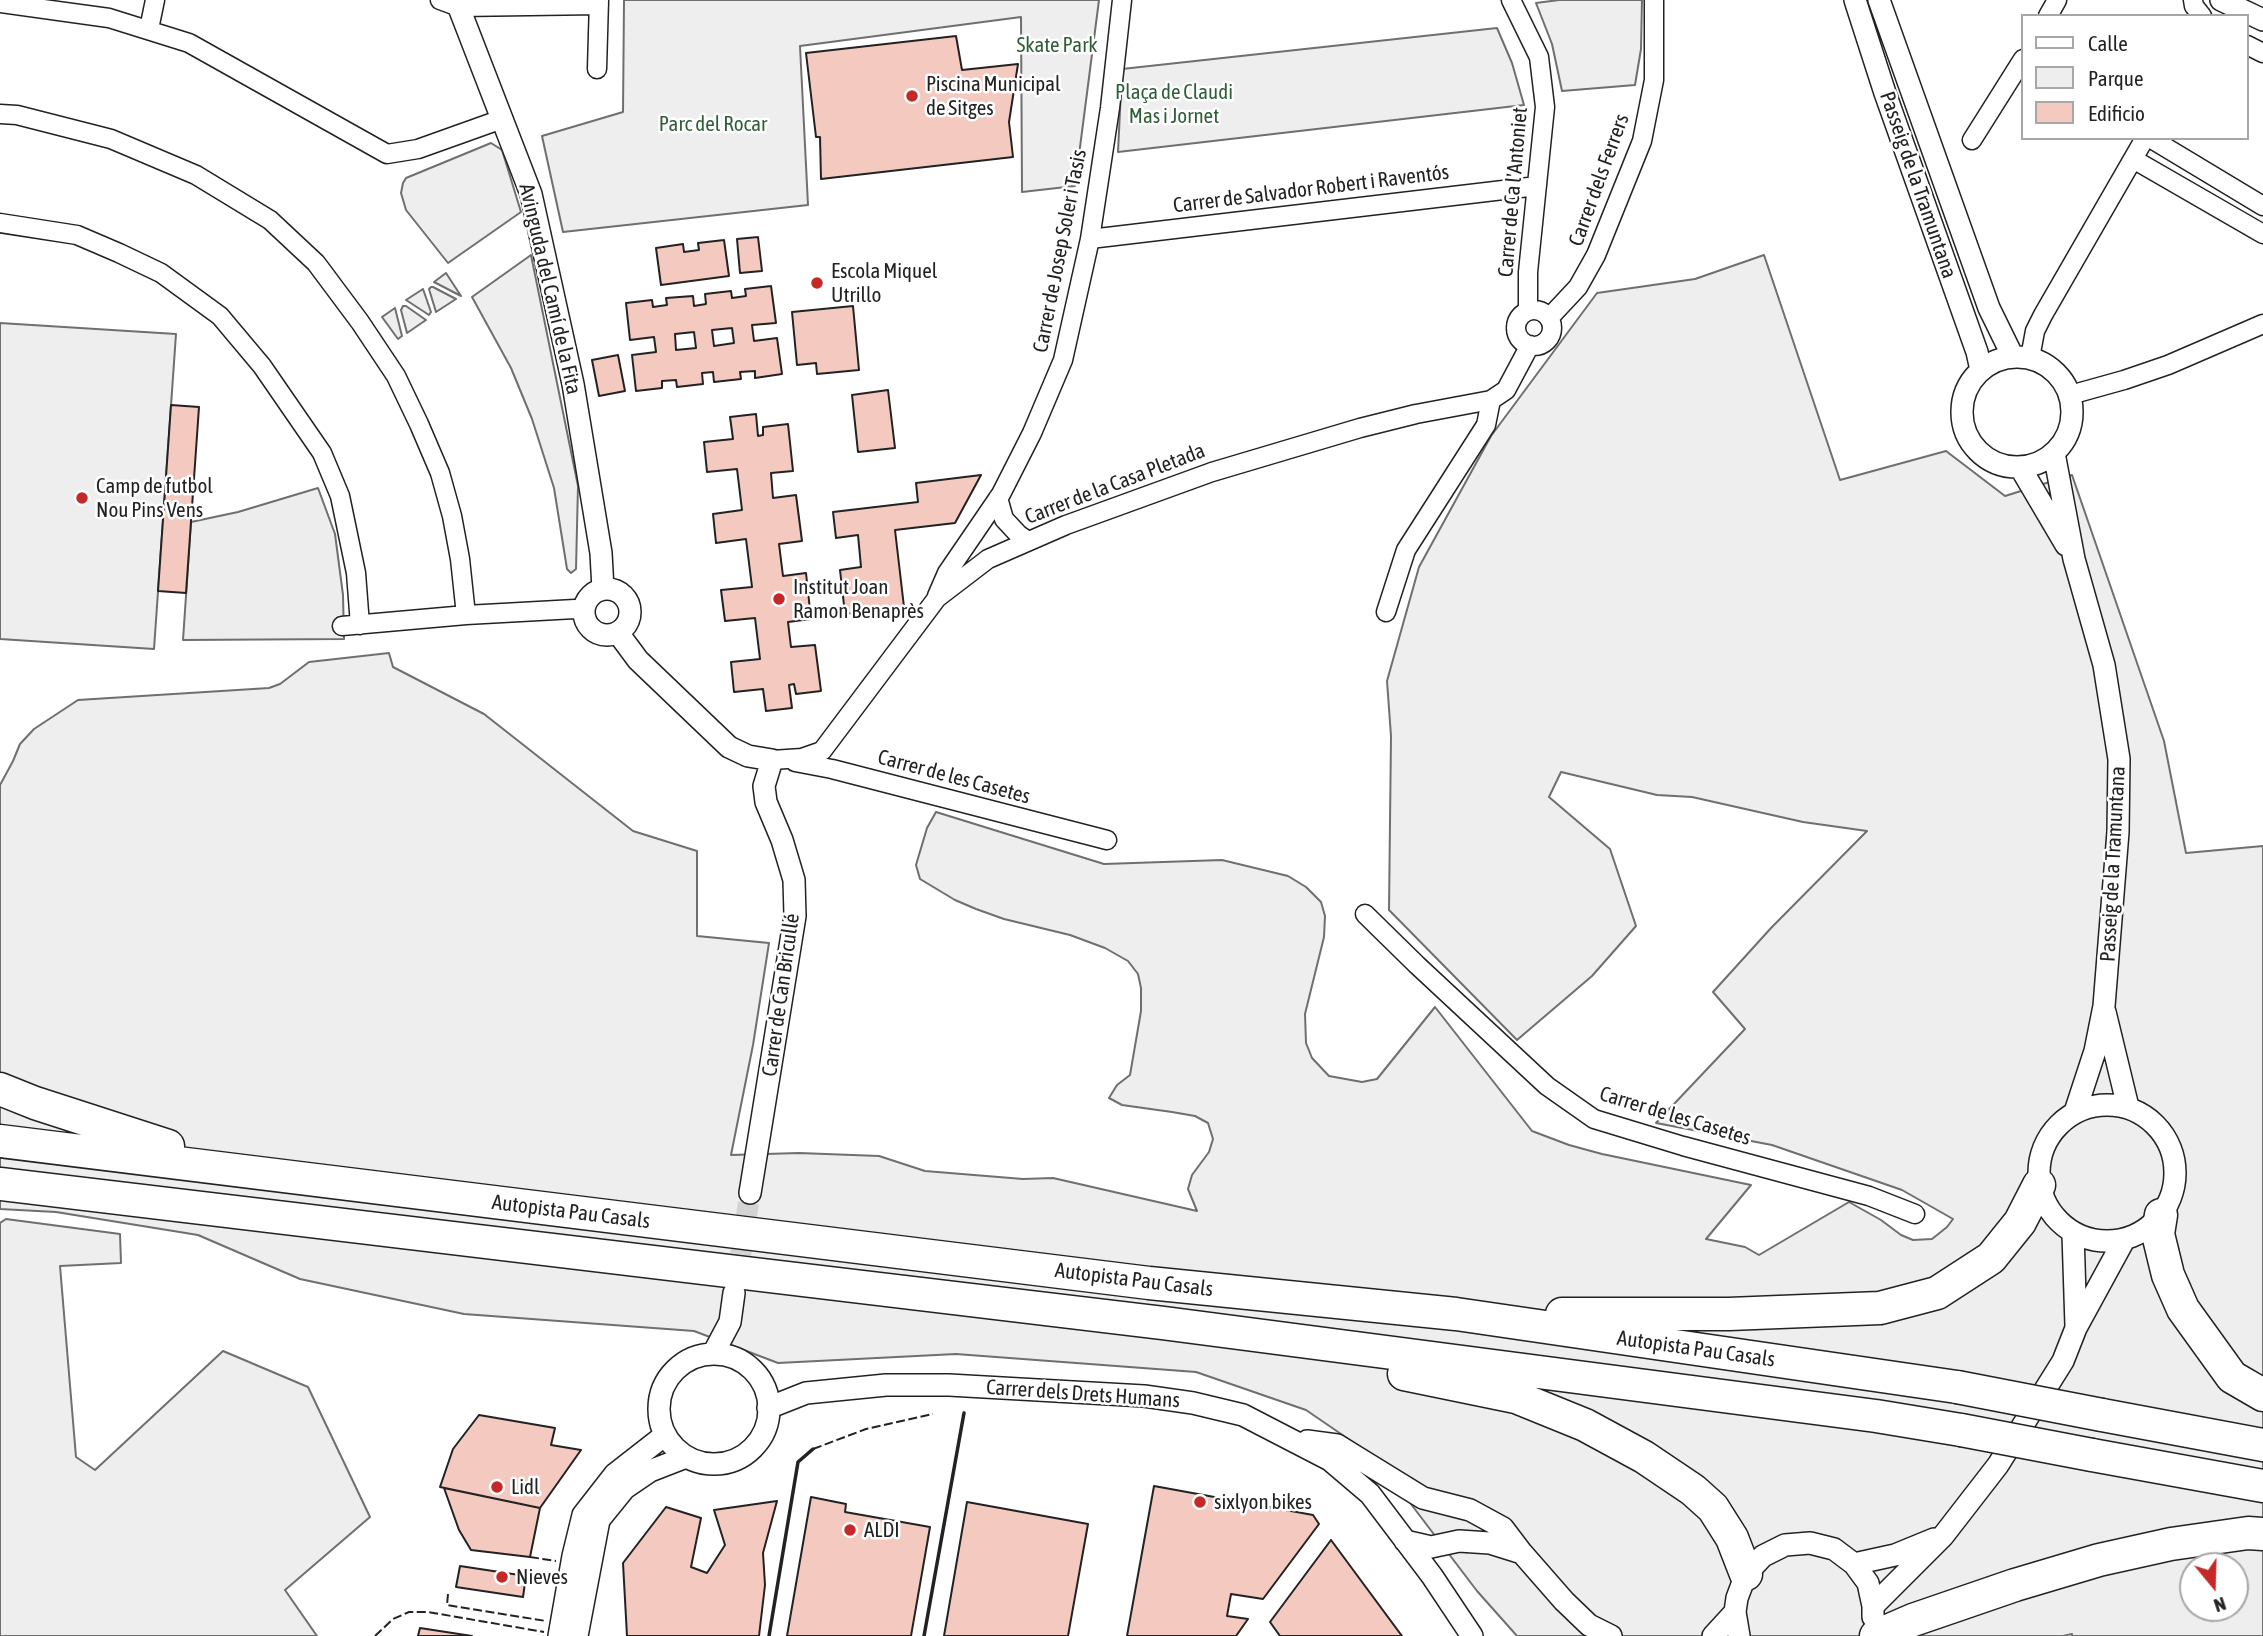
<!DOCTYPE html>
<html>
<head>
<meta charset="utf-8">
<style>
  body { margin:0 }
  #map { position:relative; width:2263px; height:1636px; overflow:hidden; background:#fff; font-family:"Asap Condensed",sans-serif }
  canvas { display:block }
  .legend { position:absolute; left:2021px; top:14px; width:228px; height:126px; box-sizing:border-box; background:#fff; border:2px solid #a7a7a7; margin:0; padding:9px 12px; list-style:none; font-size:21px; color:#222 }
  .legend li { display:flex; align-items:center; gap:14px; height:35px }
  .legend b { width:35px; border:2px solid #a7a7a7 }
  .north { position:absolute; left:2179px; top:1552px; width:70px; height:70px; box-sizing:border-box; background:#fff; border:2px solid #a7a7a7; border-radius:50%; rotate:161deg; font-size:19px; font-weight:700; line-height:28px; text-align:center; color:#222 }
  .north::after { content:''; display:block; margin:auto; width:24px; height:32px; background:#c62828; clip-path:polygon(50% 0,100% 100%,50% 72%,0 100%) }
</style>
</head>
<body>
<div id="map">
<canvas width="2263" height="1636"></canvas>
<ul class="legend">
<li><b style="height:9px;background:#fff"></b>Calle</li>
<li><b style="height:19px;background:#eee"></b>Parque</li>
<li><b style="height:19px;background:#f3c9c0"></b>Edificio</li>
</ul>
<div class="north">N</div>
</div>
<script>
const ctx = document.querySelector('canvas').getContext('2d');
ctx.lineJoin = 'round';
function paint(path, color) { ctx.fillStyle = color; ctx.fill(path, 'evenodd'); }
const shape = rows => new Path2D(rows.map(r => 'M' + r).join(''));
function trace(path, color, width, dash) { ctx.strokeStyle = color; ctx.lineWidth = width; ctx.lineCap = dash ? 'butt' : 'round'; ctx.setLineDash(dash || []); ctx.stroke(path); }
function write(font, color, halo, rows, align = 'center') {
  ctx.font = font + ' "Asap Condensed",sans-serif'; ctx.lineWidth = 5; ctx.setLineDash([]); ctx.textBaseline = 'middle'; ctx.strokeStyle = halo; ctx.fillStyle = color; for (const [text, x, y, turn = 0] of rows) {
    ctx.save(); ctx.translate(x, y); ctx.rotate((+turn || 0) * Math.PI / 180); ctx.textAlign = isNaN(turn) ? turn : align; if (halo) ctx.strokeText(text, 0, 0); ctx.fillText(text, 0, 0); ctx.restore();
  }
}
const green = shape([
  [624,0,1099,0,1075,186,1022,192,1021,17,800,46,808,205,563,232,542,136,623,112,624,0],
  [1559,0,1642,0,1641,49,1635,85,1562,91,1552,44,1536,3,1559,0],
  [1497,28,1512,63,1524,105,1118,152,1122,69,1497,28],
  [491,143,502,150,521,212,448,263,406,210,401,193,403,183,406,178,491,143],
  [531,255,578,486,576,569,571,573,567,569,554,488,532,419,511,368,472,297,531,255],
  [1764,255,1840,480,1946,451,2005,496,2072,475,2164,741,2186,853,2263,846,2263,1636,2072,1636,2072,1634,2063,1636,1517,1636,1477,1591,1376,1458,1306,1410,1196,1372,956,1354,778,1363,694,1331,464,1314,300,1279,198,1235,56,1212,0,1209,0,785,13,761,20,744,34,729,78,700,269,688,280,684,309,662,389,653,393,667,484,714,633,831,697,851,697,936,769,943,753,1045,731,1155,799,1153,879,1156,925,1171,1023,1179,1053,1178,1197,1211,1188,1189,1192,1175,1209,1152,1213,1139,1208,1123,1195,1116,1172,1112,1122,1105,1109,1098,1117,1085,1130,1075,1141,1011,1141,988,1138,974,1128,961,1105,948,1070,935,1004,919,976,909,955,900,920,879,916,865,927,828,936,812,1104,864,1222,860,1288,876,1306,887,1321,902,1325,916,1324,937,1305,1014,1306,1043,1312,1058,1329,1076,1362,1082,1377,1079,1435,1007,1532,1131,1569,1145,1602,1154,1751,1185,1706,1239,1745,1247,1759,1255,1849,1202,1881,1220,1901,1235,1913,1240,1932,1239,1947,1227,1953,1219,1902,1190,1772,1145,1656,1123,1745,1029,1713,992,1771,928,1867,831,1803,822,1692,797,1657,795,1561,772,1549,797,1610,849,1636,926,1592,976,1517,1040,1389,910,1391,736,1387,681,1419,567,1491,436,1597,293,1695,279,1764,255],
  [2193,1566,2235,1566,2235,1608,2193,1608,2193,1566],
  [446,273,461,296,434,282,446,273],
  [431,287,433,287,456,299,436,312,429,289,431,287],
  [423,289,431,312,429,315,406,300,423,289],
  [403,306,406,306,426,320,407,333,401,310,403,306],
  [395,308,402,336,398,339,382,317,395,308],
  [0,323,176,334,154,649,0,639,0,323],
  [6,1219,120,1234,121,1263,60,1266,76,1457,95,1470,223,1351,308,1387,370,1517,285,1590,317,1636,0,1636,0,1223,6,1219]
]);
paint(green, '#eee');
trace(green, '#6f6f6f', 2);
const parking = shape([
  [318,488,335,534,343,595,344,639,183,640,191,522,238,512,318,488]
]);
paint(parking, '#ededed');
trace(parking, '#6f6f6f', 2);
const building = shape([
  [956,36,962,70,1018,64,1009,122,1013,157,821,179,820,137,816,137,806,53,956,36],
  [758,237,762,271,740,273,737,239,758,237],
  [724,240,729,276,661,285,656,248,683,244,684,252,699,250,698,243,724,240],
  [771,286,776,323,752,325,754,341,777,338,782,374,755,378,755,371,740,372,741,379,714,382,713,372,702,373,703,384,677,387,676,380,662,381,662,388,636,391,632,355,656,352,654,337,630,340,626,303,652,300,653,307,667,305,666,298,693,296,694,306,706,304,705,294,731,291,732,298,746,296,745,289,771,286],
  [732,328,734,343,714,346,712,330,732,328],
  [694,332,696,348,676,350,675,334,694,332],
  [853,306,859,370,817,374,816,363,797,365,792,312,853,306],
  [618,355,625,391,599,396,592,360,618,355],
  [888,390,895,448,858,452,852,395,888,390],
  [171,405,199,407,186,593,158,591,171,405],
  [756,414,758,436,763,435,763,427,788,424,793,471,771,473,773,498,796,495,802,541,779,544,783,576,806,573,811,619,788,622,791,647,815,645,821,691,796,694,794,684,789,685,792,708,766,711,763,689,734,692,731,662,760,659,755,618,725,621,721,590,752,587,746,539,716,543,713,514,742,510,737,469,707,472,704,442,733,439,730,417,756,414],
  [981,475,955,523,895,530,904,607,845,614,840,570,861,567,858,535,836,538,833,512,918,502,916,483,981,475],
  [479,1415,555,1428,551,1445,581,1450,540,1508,440,1487,453,1449,479,1415],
  [1154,1486,1313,1515,1319,1524,1263,1599,1231,1594,1227,1616,1248,1619,1236,1636,1127,1636,1154,1486],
  [444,1488,540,1508,530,1557,471,1550,459,1530,444,1488],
  [811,1497,846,1504,845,1512,930,1527,911,1636,787,1636,811,1497],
  [777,1501,763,1553,765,1585,759,1636,627,1636,623,1563,666,1507,701,1518,691,1567,707,1573,725,1545,714,1510,777,1501],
  [967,1502,1088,1524,1068,1636,944,1636,967,1502],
  [1331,1540,1402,1636,1280,1636,1270,1622,1331,1540],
  [460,1566,526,1576,523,1597,456,1587,460,1566],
  [420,1628,472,1636,418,1636,420,1628]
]);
paint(building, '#f3c9c0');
trace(building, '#222', 2);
trace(shape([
  [736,1285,750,1193]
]), '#d3d3d3', 21, [21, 10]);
const minor = shape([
  [440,0,459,7,599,5],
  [1511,0,1539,57,1545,107,1528,272,1528,311],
  [2193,0,2194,6,2202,16],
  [0,3,109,18,189,43,387,154,418,149,502,119],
  [2048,16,2057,0],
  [149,29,155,0],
  [2247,45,2263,53],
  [597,69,599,0],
  [0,114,17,115,111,139,196,175,270,220,316,263,360,322,396,376,419,424,440,473,452,516,460,559,466,615],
  [2150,138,2263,206],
  [1972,140,2023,59],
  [2133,159,2263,234],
  [0,223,77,235,119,253,161,273,220,316,262,366,322,453,340,496,356,573,360,625],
  [1090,239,1537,186],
  '1516 328a18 18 0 1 1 36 0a18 18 0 1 1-36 0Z',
  [1549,318,1578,287,1596,255,1642,141,1654,80,1654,0],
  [2030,358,2035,331,2043,315,2145,138],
  [2070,395,2124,380,2168,365,2263,324],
  [998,498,1004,519,1018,534,1028,541],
  [937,596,947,573,1001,494,1032,433,1063,360,1090,239,1110,108,1122,0],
  [1386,612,1406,550,1486,425,1491,400],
  [342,626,466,615,575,609,584,612],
  [772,760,802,758,822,751,937,598,988,559,1066,525,1212,472,1360,428,1416,414,1491,400,1506,390,1530,345],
  [795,762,832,769,1107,840],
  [1365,914,1417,965,1547,1086,1594,1119,1683,1146,1869,1196,1915,1214]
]);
const tertiary = shape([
  [456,0,531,194,573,384,601,553,603,589],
  [1855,0,1885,93,1977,352,1981,370],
  [1879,0,1989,308,2013,357],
  [2221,0,2263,20],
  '1962 412a55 55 0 1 1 110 0a55 55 0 1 1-110 0Z',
  [2054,453,2074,559,2104,665,2119,759,2118,832,2104,1006,2095,1051,2075,1112],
  [2020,467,2066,545],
  '584 612a23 23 0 1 1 46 0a23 23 0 1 1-46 0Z',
  [618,633,638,660,729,747,748,756,772,760,764,786,766,802,782,840,794,880,795,916,750,1193],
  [2105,1012,2128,1107],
  '2039 1173a68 68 0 1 1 136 0a68 68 0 1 1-136 0Z',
  [2073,1234,2076,1326],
  [713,1354,730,1322,734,1293],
  '659 1409a55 55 0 1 1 110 0a55 55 0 1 1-110 0Z',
  [768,1408,806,1393,886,1385,949,1385,1144,1396,1193,1403,1243,1415,1330,1460,1370,1494,1432,1576,1472,1636],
  [1307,1441,1337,1445,1423,1498,1470,1510,1503,1528,1522,1553,1564,1601,1589,1625,1611,1636],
  [1405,1541,1431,1547,1459,1541,1490,1543,1522,1553],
  [1854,1564,1895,1555,1934,1539],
  [1873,1606,1943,1536,1998,1465,2063,1361,2076,1328,2124,1240],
  [559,1636,573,1556,583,1515,615,1474,665,1435],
  [577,1636,599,1520,625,1488,650,1471,686,1457],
  [1713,1636,1735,1612],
  [1739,1636,1735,1612,1737,1598,1746,1574,1763,1556,1785,1545,1810,1543,1834,1549,1854,1564,1868,1583,1873,1606,1873,1617]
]);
const motorway = shape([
  [0,1089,35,1103,168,1146],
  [0,1141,1149,1283,1456,1314,1957,1387],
  [0,1184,1163,1323,1876,1416,1961,1430],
  [2161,1215,2158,1234,2168,1275,2183,1309,2232,1377,2263,1395],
  [1562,1314,1729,1314,1880,1308,1937,1293,1991,1258,2020,1222,2039,1185],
  [1404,1374,1516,1397,1585,1425,1644,1457,1693,1490,1713,1508,1732,1538,1746,1574],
  [2102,1415,2263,1445],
  [2092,1455,2263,1486],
  [1876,1636,1913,1620,2015,1585,2099,1560,2171,1544,2248,1533,2263,1534]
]);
trace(minor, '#222', 21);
trace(tertiary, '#222', 24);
trace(motorway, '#222', 35);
trace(minor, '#fff', 18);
trace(tertiary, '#fff', 21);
trace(motorway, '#fff', 32);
const motorwayBridge = shape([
  [1957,1387,2102,1415],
  [1961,1430,2092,1455]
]);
trace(motorwayBridge, '#222', 35, []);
trace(motorwayBridge, '#fff', 32);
trace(shape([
  [813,1449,866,1429,933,1414],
  [530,1557,556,1561],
  [448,1594,447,1605,546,1621],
  [375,1636,393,1619,409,1612,428,1612,544,1632]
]), '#222', 2, [9, 3.5]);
trace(shape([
  [769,1636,798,1462,813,1449],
  [924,1636,964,1413]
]), '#222', 3.5);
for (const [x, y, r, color] of [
  [912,96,7,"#c62828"],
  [817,283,7,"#c62828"],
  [82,498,7,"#c62828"],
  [779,599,7,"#c62828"],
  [497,1487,7,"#c62828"],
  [1200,1502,7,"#c62828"],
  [850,1530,7,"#c62828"],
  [502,1577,7,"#c62828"]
]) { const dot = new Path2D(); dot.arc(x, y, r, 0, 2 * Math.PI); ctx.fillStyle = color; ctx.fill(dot); trace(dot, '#fff', 2.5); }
write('21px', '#2f5e38', '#fff', [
  ["Skate Park",1057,45],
  ["Plaça de Claudi",1174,92],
  ["Mas i Jornet",1174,116],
  ["Parc del Rocar",713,124]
]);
write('21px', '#222', '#fff', [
  ["Piscina Municipal",926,84],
  ["de Sitges",926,108],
  ["Escola Miquel",831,271],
  ["Utrillo",831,295],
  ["Camp de futbol",96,486],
  ["Nou Pins Vens",96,510],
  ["Institut Joan",793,587],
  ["Ramon Benaprès",793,611],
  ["Lidl",511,1487],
  ["sixlyon bikes",1214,1502],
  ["ALDI",864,1530],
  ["Nieves",516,1577]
], 'left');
write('21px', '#222', '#fff', [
  ["Carrer dels Ferrers",1599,180,-70],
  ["Passeig de la Tramuntana",1918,185,71],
  ["Carrer de Salvador Robert i Raventós",1311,189,-7],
  ["Carrer de Ca l'Antoniet",1513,192,-85],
  ["Carrer de Josep Soler i Tasis",1060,251,-79],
  ["Avinguda del Camí de la Fita",550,289,77],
  ["Carrer de la Casa Pletada",1115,484,-21],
  ["Carrer de les Casetes",954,777,15],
  ["Passeig de la Tramuntana",2113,864,-87],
  ["Carrer de Can Bricullé",781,995,-82],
  ["Carrer de les Casetes",1675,1116,17],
  ["Autopista Pau Casals",571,1212,7],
  ["Autopista Pau Casals",1134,1280,7],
  ["Autopista Pau Casals",1696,1349,8],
  ["Carrer dels Drets Humans",1083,1394,4]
]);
</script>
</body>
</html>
